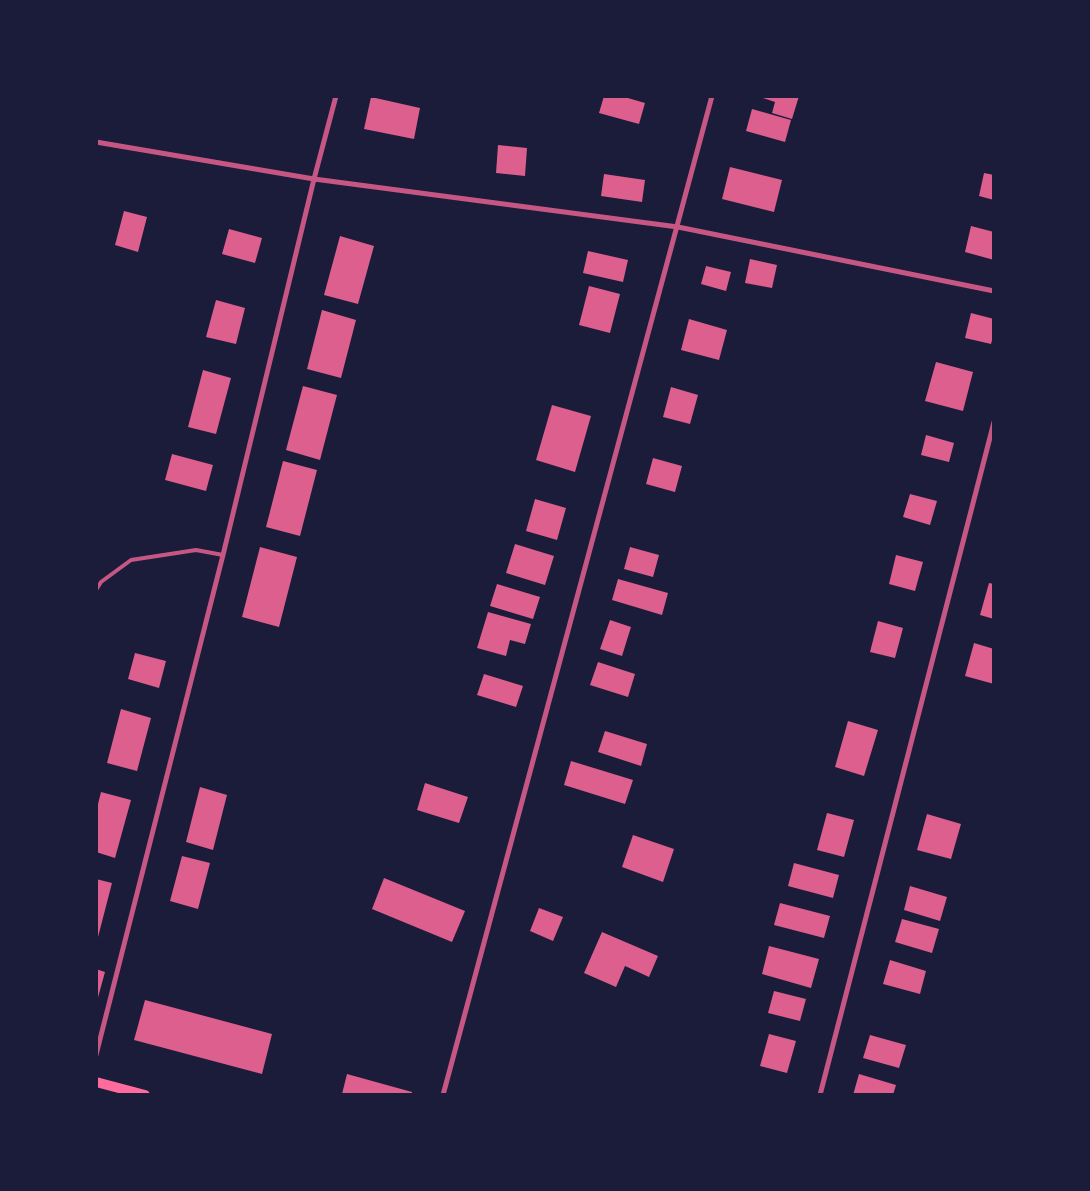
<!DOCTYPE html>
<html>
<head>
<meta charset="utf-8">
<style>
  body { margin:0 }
  #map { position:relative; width:1090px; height:1191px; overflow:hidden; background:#1b1b3a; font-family:"Alegreya Sans",sans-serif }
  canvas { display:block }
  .frame { position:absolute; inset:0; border:98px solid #1b1b3a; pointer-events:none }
</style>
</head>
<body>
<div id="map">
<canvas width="1090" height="1191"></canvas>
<div class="frame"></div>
</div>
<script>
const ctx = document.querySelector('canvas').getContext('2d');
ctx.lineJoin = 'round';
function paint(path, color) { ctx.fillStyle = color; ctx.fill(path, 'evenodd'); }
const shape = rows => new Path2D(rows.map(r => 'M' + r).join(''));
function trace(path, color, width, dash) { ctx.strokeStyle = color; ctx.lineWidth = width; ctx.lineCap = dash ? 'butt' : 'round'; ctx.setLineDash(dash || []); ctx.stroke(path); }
paint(shape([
  [604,96,621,96,645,103,639,124,599,113],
  [757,96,799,96,792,119,772,113,775,102],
  [371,97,420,108,414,139,364,129],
  [752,109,791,120,785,142,746,131],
  [498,145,527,148,525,176,496,173],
  [730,167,782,180,774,212,722,199],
  [984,173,994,175,994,200,979,196],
  [604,174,645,180,642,202,601,196],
  [124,211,147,217,138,252,115,245],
  [971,226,994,232,994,260,965,252],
  [229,229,262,238,255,263,222,254],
  [340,236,374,246,358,304,324,295],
  [588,251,628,260,623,282,583,273],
  [750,259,777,265,772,288,745,283],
  [706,266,731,272,726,291,701,284],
  [589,286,620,294,610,333,579,325],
  [216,300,245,308,236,344,206,337],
  [322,310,356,320,341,378,307,369],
  [971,313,994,319,994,333,991,344,965,338],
  [689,319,727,330,719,360,681,350],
  [936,362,973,372,963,411,925,401],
  [203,370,231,378,216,434,188,427],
  [303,386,337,395,320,460,286,450],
  [671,387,698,395,690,424,663,417],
  [552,405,591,416,575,472,536,460],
  [926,435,954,443,949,462,921,455],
  [172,454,213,465,206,491,165,480],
  [653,458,682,466,675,492,646,484],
  [283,461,317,470,300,536,266,527],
  [910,494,937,501,930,525,903,517],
  [535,499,566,508,557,540,526,531],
  [515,544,554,556,545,585,506,573],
  [260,547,297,557,279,627,242,617],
  [630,547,659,555,653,577,624,569],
  [896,555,923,562,915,591,889,584],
  [618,579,668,593,662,615,612,600],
  [989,583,994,584,994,619,980,615],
  [497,584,540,597,533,619,490,606],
  [488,612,531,624,525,644,510,640,506,656,477,648],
  [610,620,631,627,622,656,600,649],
  [878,621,903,628,895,658,870,652],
  [974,643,994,649,994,684,965,676],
  [135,653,166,661,159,688,128,679],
  [598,662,635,674,628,697,590,685],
  [484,674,523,686,516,707,477,695],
  [121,709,151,718,137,771,107,763],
  [848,721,878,730,864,776,835,767],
  [605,731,647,744,641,766,598,752],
  [571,761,633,780,625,804,564,785],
  [425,783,468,797,459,823,417,810],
  [200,787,227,795,213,850,186,842],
  [101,792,131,800,115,858,96,852,96,812],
  [827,813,854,820,844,857,817,850],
  [927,814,961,824,951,859,917,850],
  [633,835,674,849,663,882,622,867],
  [182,856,210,863,198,909,170,901],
  [794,863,839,875,833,898,788,886],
  [384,878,465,911,452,942,372,909],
  [96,879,112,883,97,941,96,941],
  [910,886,947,897,940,921,904,910],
  [780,903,830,916,824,938,774,925],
  [539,908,563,917,553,941,530,931],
  [902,919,939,929,932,953,895,942],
  [602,932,658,956,649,977,625,966,616,987,584,973],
  [769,946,819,959,811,988,762,974],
  [890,960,926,971,920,994,883,984],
  [96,969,105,972,97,1001,96,1001],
  [774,991,806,999,800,1021,768,1013],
  [145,1000,272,1034,262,1074,134,1040],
  [769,1034,796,1041,787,1073,760,1066],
  [870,1035,906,1045,899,1068,863,1058],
  [347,1074,412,1092,412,1095,345,1095,342,1094],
  [859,1074,896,1085,893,1095,853,1095]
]), '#dd5f8e');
trace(shape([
  [96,590,101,582,131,560,196,550,223,555]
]), '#c65784', 4);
trace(shape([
  [96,142,314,179,678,227,994,291],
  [96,1055,223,555,314,179,336,96],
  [443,1095,712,96],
  [820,1095,994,422]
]), '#c65784', 5);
trace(shape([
  [96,1082,145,1095]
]), '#ff6b9d', 10);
</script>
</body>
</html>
